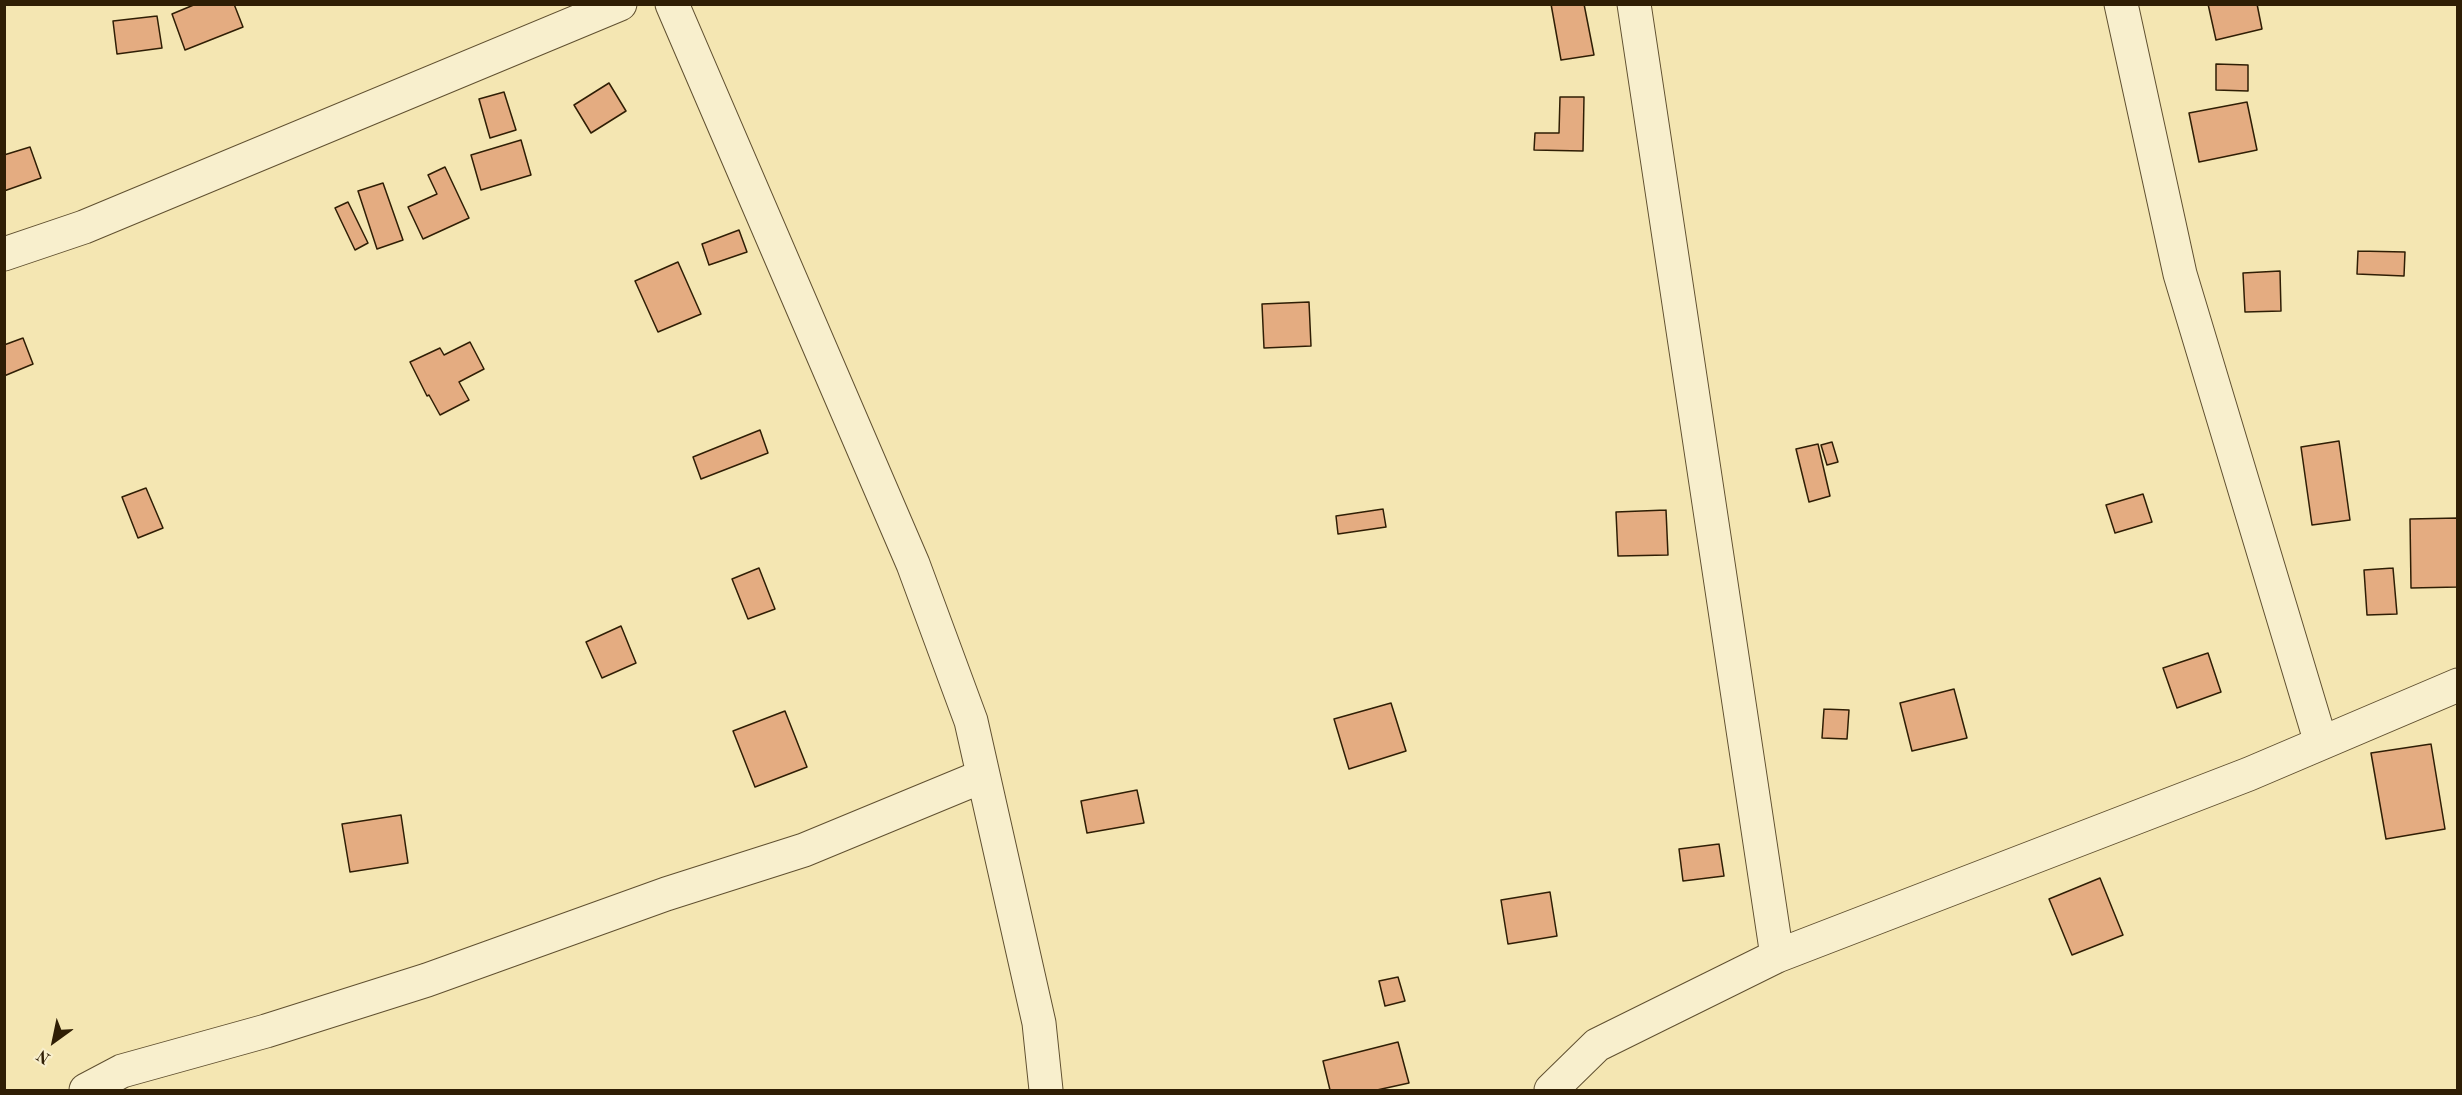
<!DOCTYPE html>
<html>
<head>
<meta charset="utf-8">
<style>
  body { margin:0 }
  #map { position:relative; width:2462px; height:1095px; overflow:hidden; background:#f4e6b2; font-family:"Old Standard TT",serif }
  canvas { display:block }
  .frame { position:absolute; inset:0; border:6px solid #2f1e05; pointer-events:none }
  .north { position:absolute; left:24px; top:1011px; width:60px; height:60px; -webkit-text-stroke:4px #f8efcd; paint-order:stroke; rotate:213deg; font-size:16px; font-weight:700; line-height:24px; text-align:center; color:#2f1e05 }
  .north::after { content:''; display:block; margin:auto; width:21px; height:27px; background:#2f1e05; clip-path:polygon(50% 0,100% 100%,50% 72%,0 100%) }
</style>
</head>
<body>
<div id="map">
<canvas width="2462" height="1095"></canvas>
<div class="frame"></div>
<div class="north">N</div>
</div>
<script>
const ctx = document.querySelector('canvas').getContext('2d');
ctx.lineJoin = 'round';
function paint(path, color) { ctx.fillStyle = color; ctx.fill(path, 'evenodd'); }
const shape = rows => new Path2D(rows.map(r => 'M' + r).join(''));
function trace(path, color, width, dash) { ctx.strokeStyle = color; ctx.lineWidth = width; ctx.lineCap = dash ? 'butt' : 'round'; ctx.setLineDash(dash || []); ctx.stroke(path); }
const building = shape([
  [196,4,234,4,243,27,185,50,172,14,196,4],
  [1551,4,1584,4,1594,55,1561,60,1551,4],
  [2208,4,2257,4,2262,29,2216,40,2208,4],
  [157,16,162,48,117,54,113,21,157,16],
  [2216,64,2248,65,2248,91,2216,90,2216,64],
  [609,83,626,111,591,133,574,105,609,83],
  [504,92,516,130,490,138,479,99,504,92],
  [1560,97,1584,97,1583,151,1534,150,1535,133,1559,133,1560,97],
  [2247,102,2257,150,2199,162,2189,113,2247,102],
  [521,140,531,175,481,190,471,155,521,140],
  [30,147,41,178,4,191,4,155,30,147],
  [445,167,469,218,423,239,408,207,437,194,428,175,445,167],
  [383,183,403,240,377,249,358,191,383,183],
  [348,202,368,243,355,250,335,208,348,202],
  [739,230,747,252,709,265,702,244,739,230],
  [2358,251,2405,252,2404,276,2357,274,2358,251],
  [678,262,701,314,658,332,635,281,678,262],
  [2280,271,2281,311,2245,312,2243,273,2280,271],
  [1309,302,1311,346,1264,348,1262,304,1309,302],
  [23,338,33,364,4,376,4,345,23,338],
  [470,342,484,369,459,382,469,400,440,415,429,395,427,396,410,362,440,348,444,355,470,342],
  [760,430,768,453,701,479,693,457,760,430],
  [2339,441,2350,520,2312,525,2301,447,2339,441],
  [1832,442,1838,462,1827,465,1821,445,1832,442],
  [1818,444,1830,496,1809,502,1796,449,1818,444],
  [146,488,163,528,138,538,122,497,146,488],
  [2143,494,2152,522,2115,533,2106,505,2143,494],
  [1383,509,1386,527,1338,534,1336,516,1383,509],
  [1666,510,1668,555,1618,556,1616,512,1666,510],
  [2458,518,2458,587,2411,588,2410,519,2458,518],
  [759,568,775,609,748,619,732,579,759,568],
  [2393,568,2397,614,2367,615,2364,570,2393,568],
  [621,626,636,663,602,678,586,642,621,626],
  [2208,653,2221,692,2177,708,2163,668,2208,653],
  [1954,689,1967,738,1912,751,1900,703,1954,689],
  [1391,703,1406,751,1349,769,1334,719,1391,703],
  [1824,709,1849,710,1847,739,1822,738,1824,709],
  [785,711,807,767,755,787,733,731,785,711],
  [2431,744,2445,829,2386,839,2371,753,2431,744],
  [1137,790,1144,823,1087,833,1081,801,1137,790],
  [401,815,408,863,350,872,342,824,401,815],
  [1719,844,1724,876,1683,881,1679,849,1719,844],
  [2100,878,2123,935,2072,955,2049,899,2100,878],
  [1550,892,1557,936,1508,944,1501,900,1550,892],
  [1398,977,1405,1001,1385,1006,1379,981,1398,977],
  [1398,1042,1409,1083,1377,1090,1330,1090,1323,1061,1398,1042]
]);
paint(building, '#e4ac81');
trace(building, '#2f1e05', 1.5);
const street = shape([
  [672,4,913,564,971,721,1039,1023,1046,1090],
  [1634,4,1777,956],
  [2121,4,2180,274,2321,743],
  [4,254,84,227,620,4],
  [86,1090,122,1071,266,1031,427,980,666,894,804,850,983,776],
  [1551,1090,1597,1045,1777,956,2249,774,2458,685]
]);
trace(street, '#605030', 35);
trace(street, '#f8efcd', 33);
</script>
</body>
</html>
